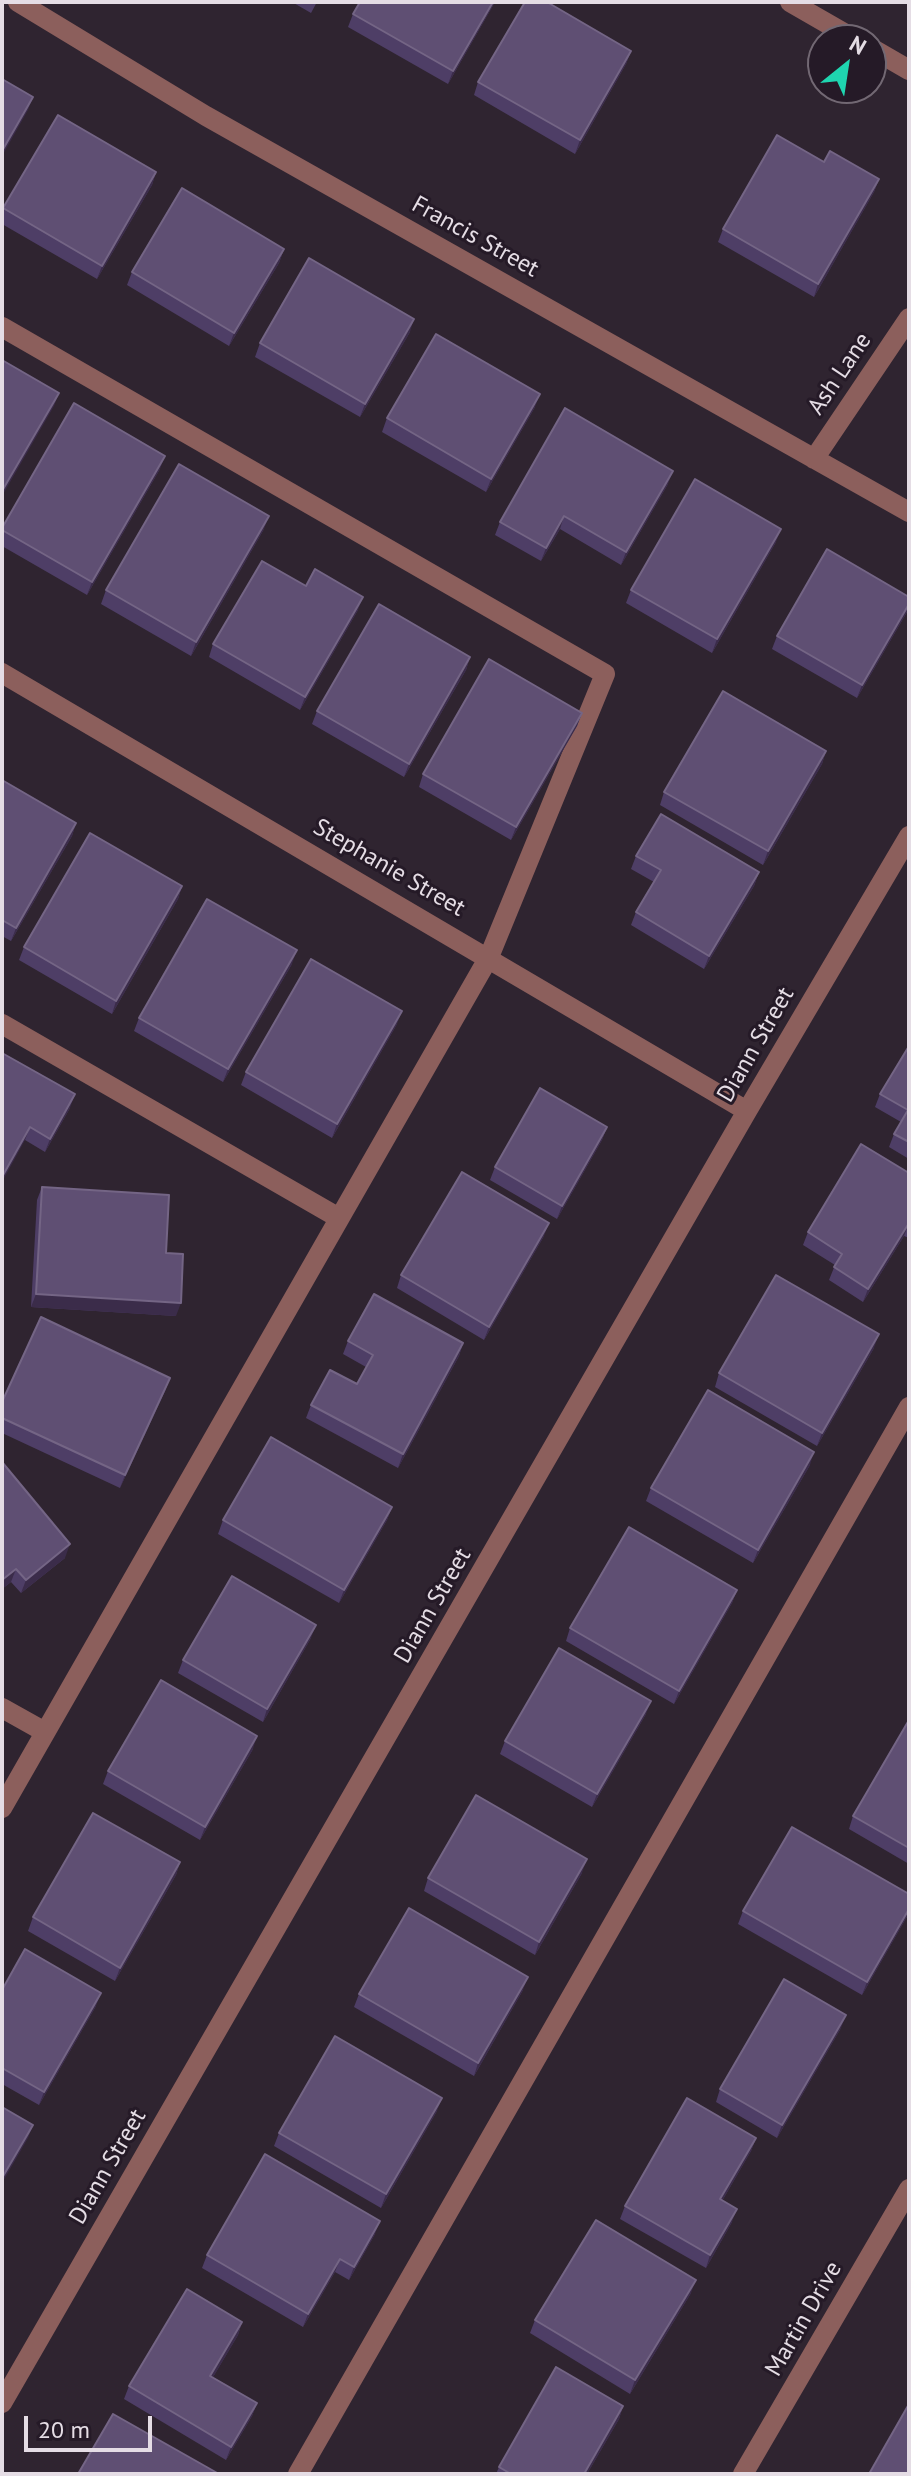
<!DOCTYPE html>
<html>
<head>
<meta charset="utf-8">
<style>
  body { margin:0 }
  #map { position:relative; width:911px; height:2476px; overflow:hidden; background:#2f2430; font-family:"PT Sans",sans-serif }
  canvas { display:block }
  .frame { position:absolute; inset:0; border:4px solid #e5dde5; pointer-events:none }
  .north { position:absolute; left:807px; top:24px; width:80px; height:80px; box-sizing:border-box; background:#251a27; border:2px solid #726873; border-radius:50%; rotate:30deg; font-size:22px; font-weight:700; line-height:32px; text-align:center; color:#e5dde5 }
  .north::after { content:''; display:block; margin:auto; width:28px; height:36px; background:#1fd5b0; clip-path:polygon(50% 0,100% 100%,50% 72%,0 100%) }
  .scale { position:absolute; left:24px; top:2416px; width:128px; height:36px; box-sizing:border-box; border:4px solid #e5dde5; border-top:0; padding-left:10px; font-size:24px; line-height:28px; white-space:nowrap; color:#e5dde5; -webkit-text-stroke:6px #251a27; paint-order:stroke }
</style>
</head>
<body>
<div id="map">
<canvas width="911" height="2476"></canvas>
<div class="frame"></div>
<div class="north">N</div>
<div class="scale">20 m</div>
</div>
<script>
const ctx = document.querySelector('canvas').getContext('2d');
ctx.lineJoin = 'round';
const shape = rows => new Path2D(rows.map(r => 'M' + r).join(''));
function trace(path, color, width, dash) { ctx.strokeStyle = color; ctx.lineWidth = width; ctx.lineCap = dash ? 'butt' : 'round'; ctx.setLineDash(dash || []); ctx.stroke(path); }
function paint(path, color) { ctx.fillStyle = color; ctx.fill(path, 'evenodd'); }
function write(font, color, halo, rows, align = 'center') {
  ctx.font = font + ' "PT Sans",sans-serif'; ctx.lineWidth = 6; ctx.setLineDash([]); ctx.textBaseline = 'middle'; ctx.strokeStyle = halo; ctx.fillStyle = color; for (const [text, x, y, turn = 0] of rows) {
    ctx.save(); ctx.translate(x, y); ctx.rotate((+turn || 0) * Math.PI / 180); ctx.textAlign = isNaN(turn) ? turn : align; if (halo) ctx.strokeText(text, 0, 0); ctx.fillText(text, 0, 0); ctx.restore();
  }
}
trace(shape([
  [18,2,206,116,909,512],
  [790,2,856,40],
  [871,48,909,70],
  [2,327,605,674,489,957,2,1808],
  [814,459,909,318],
  [2,673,747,1111],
  [2,1024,339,1218],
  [2,1708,45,1732],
  [2,2403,747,1111,909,836],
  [298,2474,909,1407],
  [743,2474,909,2189]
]), '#8c5f5c', 20);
paint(shape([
  [292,2,317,2,311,13],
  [495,2,448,84,348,27,353,14],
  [631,51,626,64,575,154,474,95,478,82],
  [156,172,152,185,97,279,2,224,3,208],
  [879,179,874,192,814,297,718,242,723,229],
  [284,249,279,263,229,346,127,285,132,272],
  [410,332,360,417,255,357,260,343],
  [535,407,486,492,382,432,387,418],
  [160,469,87,595,2,546,2,528],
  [668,484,621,565,560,529,541,561,495,535,500,522],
  [264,529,191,656,101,604,106,590],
  [776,542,712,653,626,603,631,590],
  [306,586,358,610,300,710,209,657,213,644],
  [909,597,909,607,907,612,857,698,772,649,777,636],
  [470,657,466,670,404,777,312,724,317,711],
  [582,713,577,726,511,840,419,787,423,774],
  [826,751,822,764,763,865,660,805,664,792],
  [2,780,76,823,72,836,11,941,2,936],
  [636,856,759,872,754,886,704,969,631,925,636,912,654,882,631,869],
  [182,886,178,899,112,1014,19,960,24,947],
  [292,964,223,1082,134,1031,139,1018],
  [397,1024,332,1138,241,1085,246,1072],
  [909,1046,909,1159,889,1147,894,1134,901,1122,875,1107,880,1094],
  [2,1053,70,1108,45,1152,25,1140],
  [607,1127,602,1140,557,1219,490,1180,495,1167],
  [909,1173,909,1238,904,1236,863,1302,829,1280,835,1265,803,1245,808,1232],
  [42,1187,166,1253,176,1316,31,1307,37,1200],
  [544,1236,484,1340,397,1288,401,1275],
  [348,1341,463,1343,459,1356,398,1468,306,1418,311,1405,357,1384,366,1367,343,1354],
  [874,1348,817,1446,715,1387,719,1373],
  [170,1378,165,1391,120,1488,2,1433,2,1402],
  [2,1462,65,1558,21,1593,11,1582,2,1589],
  [810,1465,753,1563,646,1501,651,1488],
  [392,1507,387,1520,339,1603,218,1534,223,1520],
  [737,1590,732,1603,674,1704,566,1641,570,1628],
  [311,1638,263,1722,178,1673,183,1660],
  [646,1714,592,1807,500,1754,505,1741],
  [909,1720,909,1864,849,1829,853,1816],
  [253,1749,200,1840,103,1784,108,1771],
  [180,1862,176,1875,115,1981,28,1931,33,1917],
  [582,1873,535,1955,424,1891,428,1878],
  [909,1894,909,1913,862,1995,738,1924,743,1911],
  [2,1990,96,2006,39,2105,2,2084],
  [523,1990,474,2076,354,2007,359,1994],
  [841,2028,777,2138,716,2102,720,2089],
  [437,2111,381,2208,274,2146,279,2133],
  [756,2138,751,2151,722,2201,732,2222,706,2268,620,2219,625,2206],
  [375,2234,349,2280,335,2272,303,2327,202,2268,207,2255],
  [691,2293,630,2394,530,2333,535,2320],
  [242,2322,238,2335,213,2377,257,2403,252,2416,226,2460,124,2399,129,2386],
  [623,2406,619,2419,587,2474,496,2474,499,2467]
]), '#4e3e66');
paint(shape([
  [493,2,495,2,448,84,453,71],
  [631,51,626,64,575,154,580,140],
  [33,97,28,110,2,156,2,151],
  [156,172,152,185,97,279,102,266],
  [879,179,874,192,814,297,818,284],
  [284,249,279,263,229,346,234,333],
  [414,319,410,332,360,417,365,404],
  [59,393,54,406,2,496,2,491],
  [540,394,535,407,486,492,491,479],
  [165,456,160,469,87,595,92,582],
  [673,471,668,484,621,565,626,552],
  [269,516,264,529,191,656,196,642],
  [564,516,560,529,541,561,546,548],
  [781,529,776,542,712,653,717,639],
  [363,597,358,610,300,710,305,697],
  [909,604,907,612,857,698,862,685],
  [470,657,466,670,404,777,409,764],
  [582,713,577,726,511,840,516,827],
  [826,751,822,764,763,865,768,851],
  [76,823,72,836,11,941,16,928],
  [759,872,754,886,704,969,709,956],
  [182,886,178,899,112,1014,116,1001],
  [297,950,292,964,223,1082,228,1069],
  [402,1011,397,1024,332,1138,337,1124],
  [75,1094,70,1108,45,1152,50,1139],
  [30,1127,25,1140,2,1182,2,1177],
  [607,1127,602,1140,557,1219,562,1206],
  [549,1223,544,1236,484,1340,489,1327],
  [909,1223,904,1236,863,1302,868,1289],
  [36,1294,181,1303,176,1316,31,1307],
  [879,1334,874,1348,817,1446,822,1433],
  [463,1343,459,1356,398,1468,403,1454],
  [170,1378,165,1391,120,1488,125,1475],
  [814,1452,810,1465,753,1563,758,1550],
  [392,1507,387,1520,339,1603,344,1590],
  [70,1544,65,1558,21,1593,26,1580],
  [16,1569,11,1582,2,1589,2,1580],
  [737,1590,732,1603,674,1704,679,1691],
  [316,1625,311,1638,263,1722,267,1709],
  [651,1701,646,1714,592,1807,597,1794],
  [257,1736,253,1749,200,1840,205,1827],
  [587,1859,582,1873,535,1955,539,1942],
  [180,1862,176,1875,115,1981,120,1968],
  [909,1909,909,1913,862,1995,867,1982],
  [528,1977,523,1990,474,2076,478,2063],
  [101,1993,96,2006,39,2105,44,2092],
  [846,2015,841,2028,777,2138,782,2125],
  [442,2098,437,2111,381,2208,386,2194],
  [33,2125,28,2138,2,2183,2,2178],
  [756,2138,751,2151,715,2213,720,2199],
  [737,2209,732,2222,706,2268,710,2255],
  [380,2221,375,2234,349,2280,354,2267],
  [340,2259,335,2272,303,2327,308,2314],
  [696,2280,691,2293,630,2394,635,2380],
  [242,2322,238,2335,206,2389,210,2376],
  [257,2403,252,2416,226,2460,231,2447],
  [623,2406,619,2419,587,2474,584,2474]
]), '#3b2c4a');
const building = shape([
  [360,2,493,2,453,71,353,14,360,2],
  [525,2,547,2,631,51,580,140,478,82,525,2],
  [2,79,33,97,2,151,2,79],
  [58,115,156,172,102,266,3,208,58,115],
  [777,135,824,162,830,151,879,179,818,284,723,229,777,135],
  [182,188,284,249,234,333,132,272,182,188],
  [309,258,414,319,365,404,260,343,309,258],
  [436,334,540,394,491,479,387,418,436,334],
  [2,360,59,393,2,491,2,360],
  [74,403,165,456,92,582,2,530,2,528,74,403],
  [565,408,673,471,626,552,564,516,546,548,500,522,565,408],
  [179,464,269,516,196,642,106,590,179,464],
  [695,479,781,529,717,639,631,590,695,479],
  [827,549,909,597,909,604,862,685,777,636,827,549],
  [262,561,306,586,315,569,363,597,305,697,213,644,262,561],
  [379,604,470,657,409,764,317,711,379,604],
  [489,659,582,713,516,827,423,774,489,659],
  [723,691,826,751,768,851,664,792,723,691],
  [2,780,76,823,16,928,2,920,2,780],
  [661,814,759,872,709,956,636,912,661,870,636,856,661,814],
  [90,833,182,886,116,1001,24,947,90,833],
  [207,899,297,950,228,1069,139,1018,207,899],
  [311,959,402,1011,337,1124,246,1072,311,959],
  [909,1046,909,1142,894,1134,908,1110,880,1094,909,1046],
  [2,1053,75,1094,50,1139,30,1127,2,1177,2,1053],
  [540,1088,607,1127,562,1206,495,1167,540,1088],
  [861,1144,909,1173,909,1223,868,1289,834,1267,842,1254,808,1232,861,1144],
  [462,1172,549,1223,489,1327,401,1275,462,1172],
  [42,1187,169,1195,166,1253,183,1254,181,1303,36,1294,42,1187],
  [776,1275,879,1334,822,1433,719,1373,776,1275],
  [374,1294,463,1343,403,1454,311,1405,330,1370,357,1384,373,1355,348,1341,374,1294],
  [41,1317,170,1378,125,1475,2,1418,2,1402,41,1317],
  [708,1390,814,1452,758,1550,651,1488,708,1390],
  [271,1437,392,1507,344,1590,223,1520,271,1437],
  [2,1462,70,1544,26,1580,16,1569,2,1580,2,1462],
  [629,1527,737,1590,679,1691,570,1628,629,1527],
  [232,1576,316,1625,267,1709,183,1660,232,1576],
  [559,1648,651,1701,597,1794,505,1741,559,1648],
  [161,1680,257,1736,205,1827,108,1771,161,1680],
  [909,1720,909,1848,853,1816,909,1720],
  [476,1795,587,1859,539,1942,428,1878,476,1795],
  [93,1813,180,1862,120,1968,33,1917,93,1813],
  [792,1827,909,1894,909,1909,867,1982,743,1911,792,1827],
  [409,1908,528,1977,478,2063,359,1994,409,1908],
  [25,1949,101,1993,44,2092,2,2068,2,1990,25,1949],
  [784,1979,846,2015,782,2125,720,2089,784,1979],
  [335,2036,442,2098,386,2194,279,2133,335,2036],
  [687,2098,756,2138,720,2199,737,2209,710,2255,625,2206,687,2098],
  [2,2107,33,2125,2,2178,2,2107],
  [265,2154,380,2221,354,2267,340,2259,308,2314,207,2255,265,2154],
  [596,2220,696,2280,635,2380,535,2320,596,2220],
  [187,2289,242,2322,210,2376,257,2403,231,2447,129,2386,187,2289],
  [556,2367,623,2406,584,2474,511,2474,499,2467,556,2367],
  [909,2404,909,2474,869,2474,909,2404],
  [113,2414,219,2474,78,2474,113,2414]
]);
paint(building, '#5f4f73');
trace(building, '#746585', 2);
write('24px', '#e5dde5', '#251a27', [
  ["Francis Street",475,237,29],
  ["Ash Lane",840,374,-56],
  ["Stephanie Street",389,868,30],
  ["Diann Street",756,1045,-60],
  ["Diann Street",433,1606,-60],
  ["Diann Street",108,2167,-60],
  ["Martin Drive",804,2319,-60]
]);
</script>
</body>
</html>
